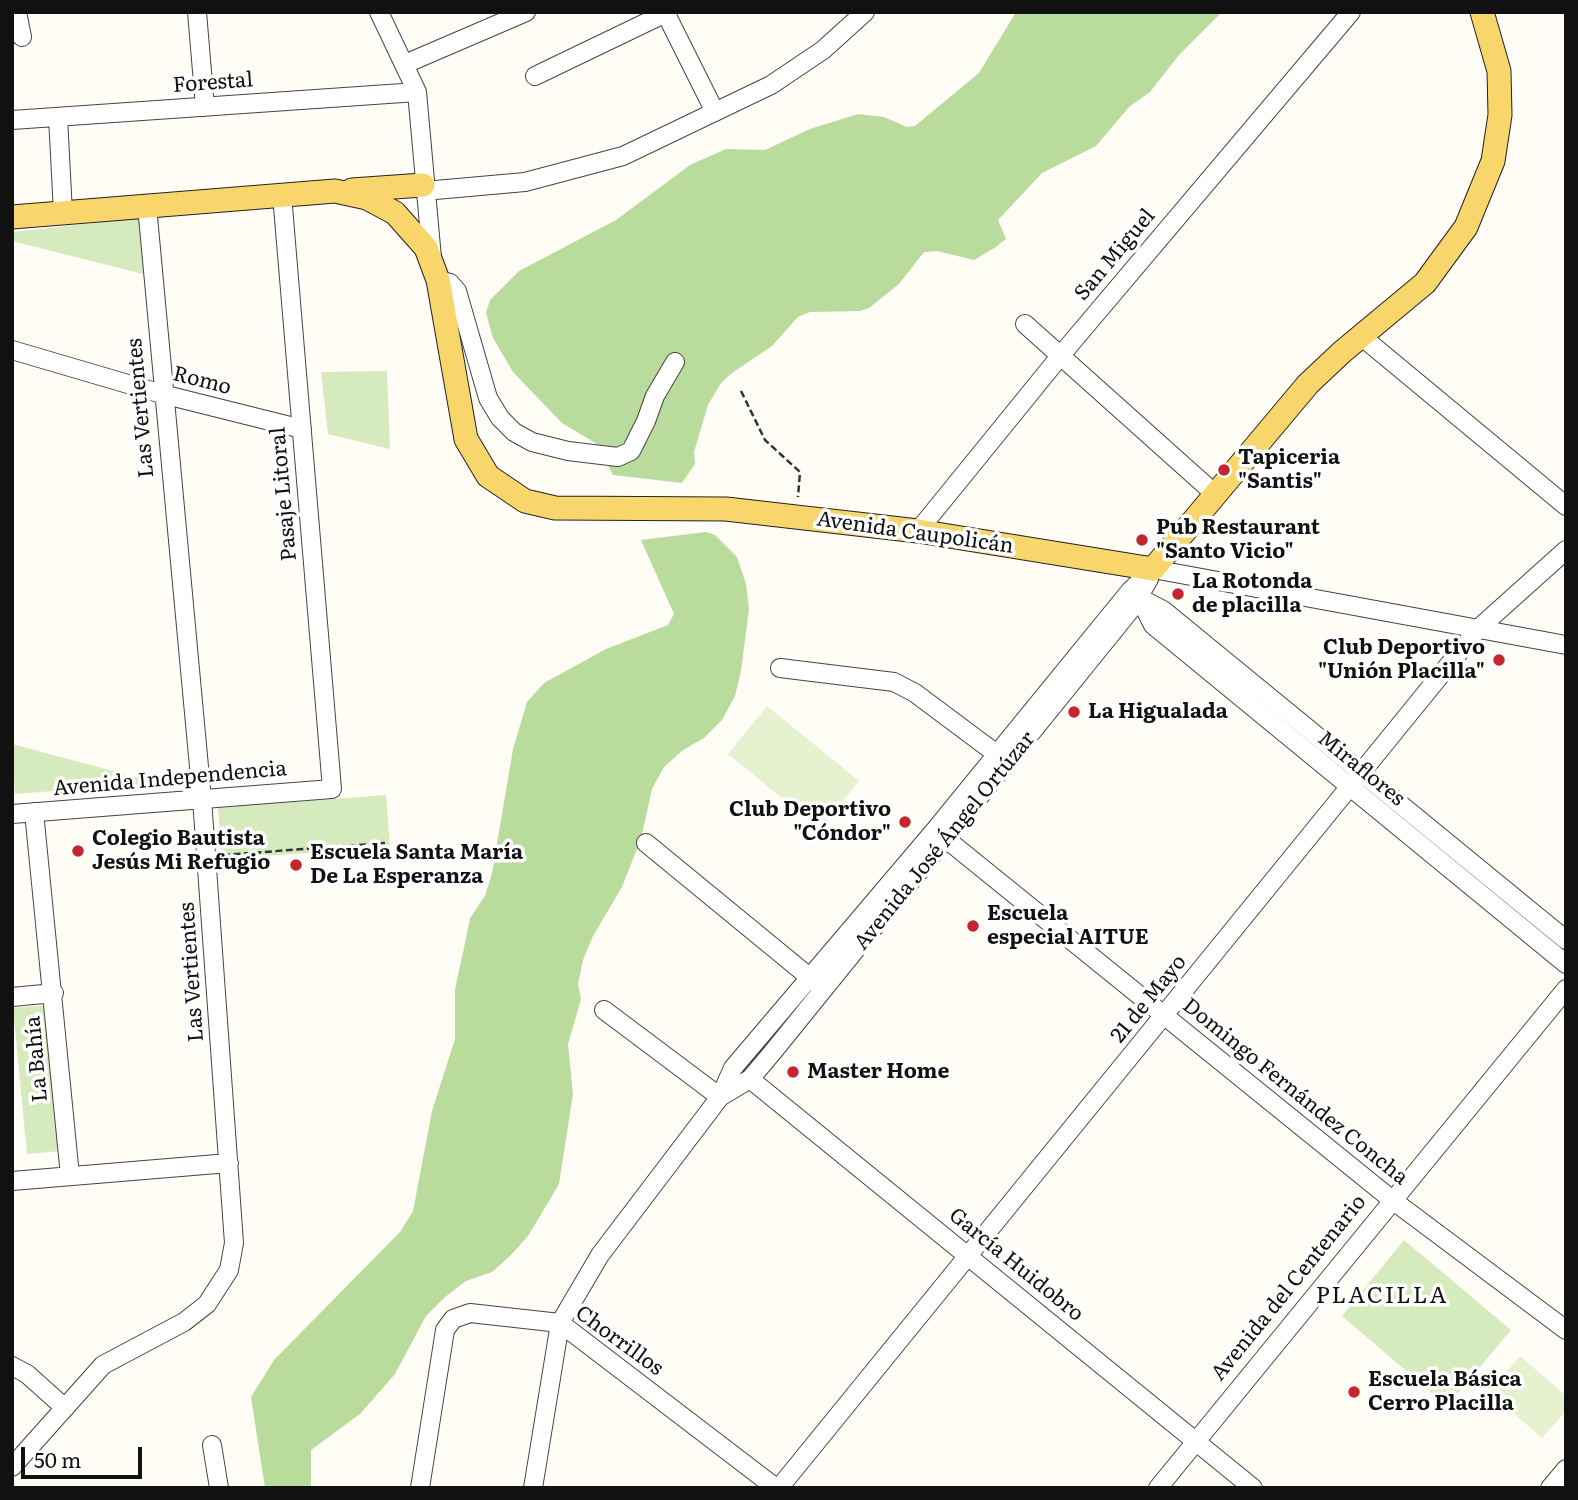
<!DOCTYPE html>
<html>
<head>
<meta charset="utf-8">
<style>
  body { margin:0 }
  #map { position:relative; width:1578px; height:1500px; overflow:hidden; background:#fffdf5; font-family:Literata,serif }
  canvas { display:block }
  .frame { position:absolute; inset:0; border:14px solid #111; pointer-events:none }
  .scale { position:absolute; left:21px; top:1447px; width:121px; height:32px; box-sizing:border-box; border:4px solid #111; border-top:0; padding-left:9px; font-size:21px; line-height:24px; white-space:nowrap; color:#111; -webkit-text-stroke:5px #fff; paint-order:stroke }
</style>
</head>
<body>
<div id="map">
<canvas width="1578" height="1500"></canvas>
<div class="frame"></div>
<div class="scale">50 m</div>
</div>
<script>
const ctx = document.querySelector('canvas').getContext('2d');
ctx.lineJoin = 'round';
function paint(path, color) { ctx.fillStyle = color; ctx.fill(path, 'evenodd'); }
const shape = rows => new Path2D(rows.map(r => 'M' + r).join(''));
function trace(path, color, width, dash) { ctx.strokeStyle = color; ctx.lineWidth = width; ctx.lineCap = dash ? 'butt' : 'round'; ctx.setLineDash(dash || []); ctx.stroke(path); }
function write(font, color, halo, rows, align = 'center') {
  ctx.font = font + ' Literata,serif'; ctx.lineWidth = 7; ctx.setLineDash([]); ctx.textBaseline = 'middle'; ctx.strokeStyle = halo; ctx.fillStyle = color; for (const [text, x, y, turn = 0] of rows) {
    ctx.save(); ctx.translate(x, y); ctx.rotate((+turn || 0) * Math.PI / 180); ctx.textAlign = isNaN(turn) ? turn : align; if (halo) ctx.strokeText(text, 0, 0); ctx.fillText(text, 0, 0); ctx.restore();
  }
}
paint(shape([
  [140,218,143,274,12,241,12,232],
  [387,371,390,449,328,434,321,372],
  [12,744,158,783,15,794],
  [386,795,390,847,222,859,218,808],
  [47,1005,61,1151,27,1154,13,1008],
  [1404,1240,1511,1330,1447,1406,1342,1316]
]), '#d5ebbd');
paint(shape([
  [1016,12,1222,12,1179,55,1150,92,1129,107,1096,146,1042,173,998,220,1006,239,996,247,974,260,937,251,924,252,899,284,869,308,860,311,810,312,798,317,772,346,732,373,721,383,708,405,694,452,695,464,682,483,613,475,597,444,562,423,513,372,493,338,486,313,490,300,519,271,616,220,690,165,726,149,765,150,810,129,858,114,884,117,907,127,915,126,979,73],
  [706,532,715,535,737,557,746,584,749,609,741,671,735,696,722,720,704,738,683,750,664,767,652,789,641,839,622,887,593,936,583,960,578,984,581,999,568,1044,573,1094,559,1184,528,1236,511,1255,492,1272,466,1281,445,1297,426,1316,395,1374,360,1414,311,1450,311,1488,265,1488,251,1397,274,1360,400,1232,413,1211,432,1111,455,1039,455,989,465,943,470,918,485,896,492,873,513,749,527,702,544,683,606,649,668,625,674,614,641,540]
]), '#b9dc9c');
paint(shape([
  [767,706,859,781,820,829,728,754],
  [1520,1356,1566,1396,1566,1411,1542,1438,1489,1392]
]), '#e6f2cf');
const minor = shape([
  [17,12,22,37],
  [197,12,205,107],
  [379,12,417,92,432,258],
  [665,12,715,112],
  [405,64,526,12],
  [535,76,668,12],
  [58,117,63,213],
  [12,120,417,92],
  [424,191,525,182,623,156,771,85,823,50,865,12],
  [438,280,450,283,457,291,488,398,500,418,514,432,532,442,568,451,618,457,631,451,646,421,655,396,675,362],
  [1025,324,1215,494],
  [1361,336,1566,506],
  [12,350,162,394,302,429],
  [918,531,1061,355,1351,12],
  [1153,569,1566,645],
  [1138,597,1163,610,1566,940],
  [1140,599,1153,625,1566,964],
  [780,668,894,682,915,693,1006,761],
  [34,812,70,1176],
  [12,814,332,789,282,195],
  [935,830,1391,1199,1566,1330],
  [646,843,819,985],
  [12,997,54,993],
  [604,1010,720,1097],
  [750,1079,1253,1488],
  [720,1097,750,1079,772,1053,1132,608,1149,579],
  [12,1181,229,1163],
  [12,1366,27,1374,65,1408],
  [212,1445,219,1488],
  [12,1467,103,1365,184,1322,207,1304,229,1270,234,1243,202,799,147,206],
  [420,1488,445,1330,453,1319,470,1313,560,1323,776,1488],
  [533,1488,560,1323,600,1255,720,1097,733,1068,935,830,1130,591,1153,569],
  [779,1488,1478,629,1566,550],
  [1158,1488,1566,989],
  [1550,1488,1566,1469]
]);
const major = shape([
  [352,190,423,185],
  [12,217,335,191,367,198,395,213,426,248,438,280,466,439,488,476,525,501,555,508,726,509,918,531,1153,569,1308,384,1342,352,1425,283,1466,227,1493,161,1500,115,1499,71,1482,12]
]);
trace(minor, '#444', 20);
trace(major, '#222', 25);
trace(shape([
  [741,391,765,440,800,472,798,497],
  [223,855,385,843]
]), '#333', 2.5, [7, 3.5]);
trace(minor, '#fff', 18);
trace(major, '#f9d66b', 23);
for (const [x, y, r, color] of [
  [1224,470,7,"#c4262e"],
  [1142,540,7,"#c4262e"],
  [1178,594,7,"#c4262e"],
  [1499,660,7,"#c4262e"],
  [1074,712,7,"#c4262e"],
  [905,822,7,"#c4262e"],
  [78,851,7,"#c4262e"],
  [296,865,7,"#c4262e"],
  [973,926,7,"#c4262e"],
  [793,1072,7,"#c4262e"],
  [1354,1392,7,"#c4262e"]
]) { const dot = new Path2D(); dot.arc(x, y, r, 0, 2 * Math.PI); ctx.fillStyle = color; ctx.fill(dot); trace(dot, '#fff', 2.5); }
write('21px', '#111', '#fff', [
  ["Forestal",213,83,-4],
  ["San Miguel",1115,255,-50],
  ["Romo",202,381,14],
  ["Las Vertientes",141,408,-95],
  ["Pasaje Litoral",284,494,-95],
  ["Avenida Caupolicán",915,533,8],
  ["Miraflores",1361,769,39],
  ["Avenida Independencia",170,779,-5],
  ["Avenida José Ángel Ortúzar",945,841,-51],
  ["Las Vertientes",192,972,-94],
  ["21 de Mayo",1149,999,-51],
  ["La Bahía",37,1059,-95],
  ["Domingo Fernández Concha",1295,1092,39],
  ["García Huidobro",1016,1265,39],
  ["Avenida del Centenario",1289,1288,-51],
  ["Chorrillos",619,1341,36]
]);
write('bold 21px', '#111', '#fff', [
  ["Tapiceria",1238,458],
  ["\"Santis\"",1238,482],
  ["Pub Restaurant",1156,528],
  ["\"Santo Vicio\"",1156,552],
  ["La Rotonda",1192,582],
  ["de placilla",1192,606],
  ["Club Deportivo",1485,648,"right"],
  ["\"Unión Placilla\"",1485,672,"right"],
  ["La Higualada",1088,712],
  ["Club Deportivo",891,810,"right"],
  ["\"Cóndor\"",891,834,"right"],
  ["Colegio Bautista",92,839],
  ["Jesús Mi Refugio",92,863],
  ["Escuela Santa María",310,853],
  ["De La Esperanza",310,877],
  ["Escuela",987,914],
  ["especial AITUE",987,938],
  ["Master Home",807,1072],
  ["Escuela Básica",1368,1380],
  ["Cerro Placilla",1368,1404]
], 'left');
ctx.letterSpacing = '2px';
write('23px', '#111', '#fff', [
  ["PLACILLA",1382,1296]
]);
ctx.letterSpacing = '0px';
</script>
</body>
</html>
